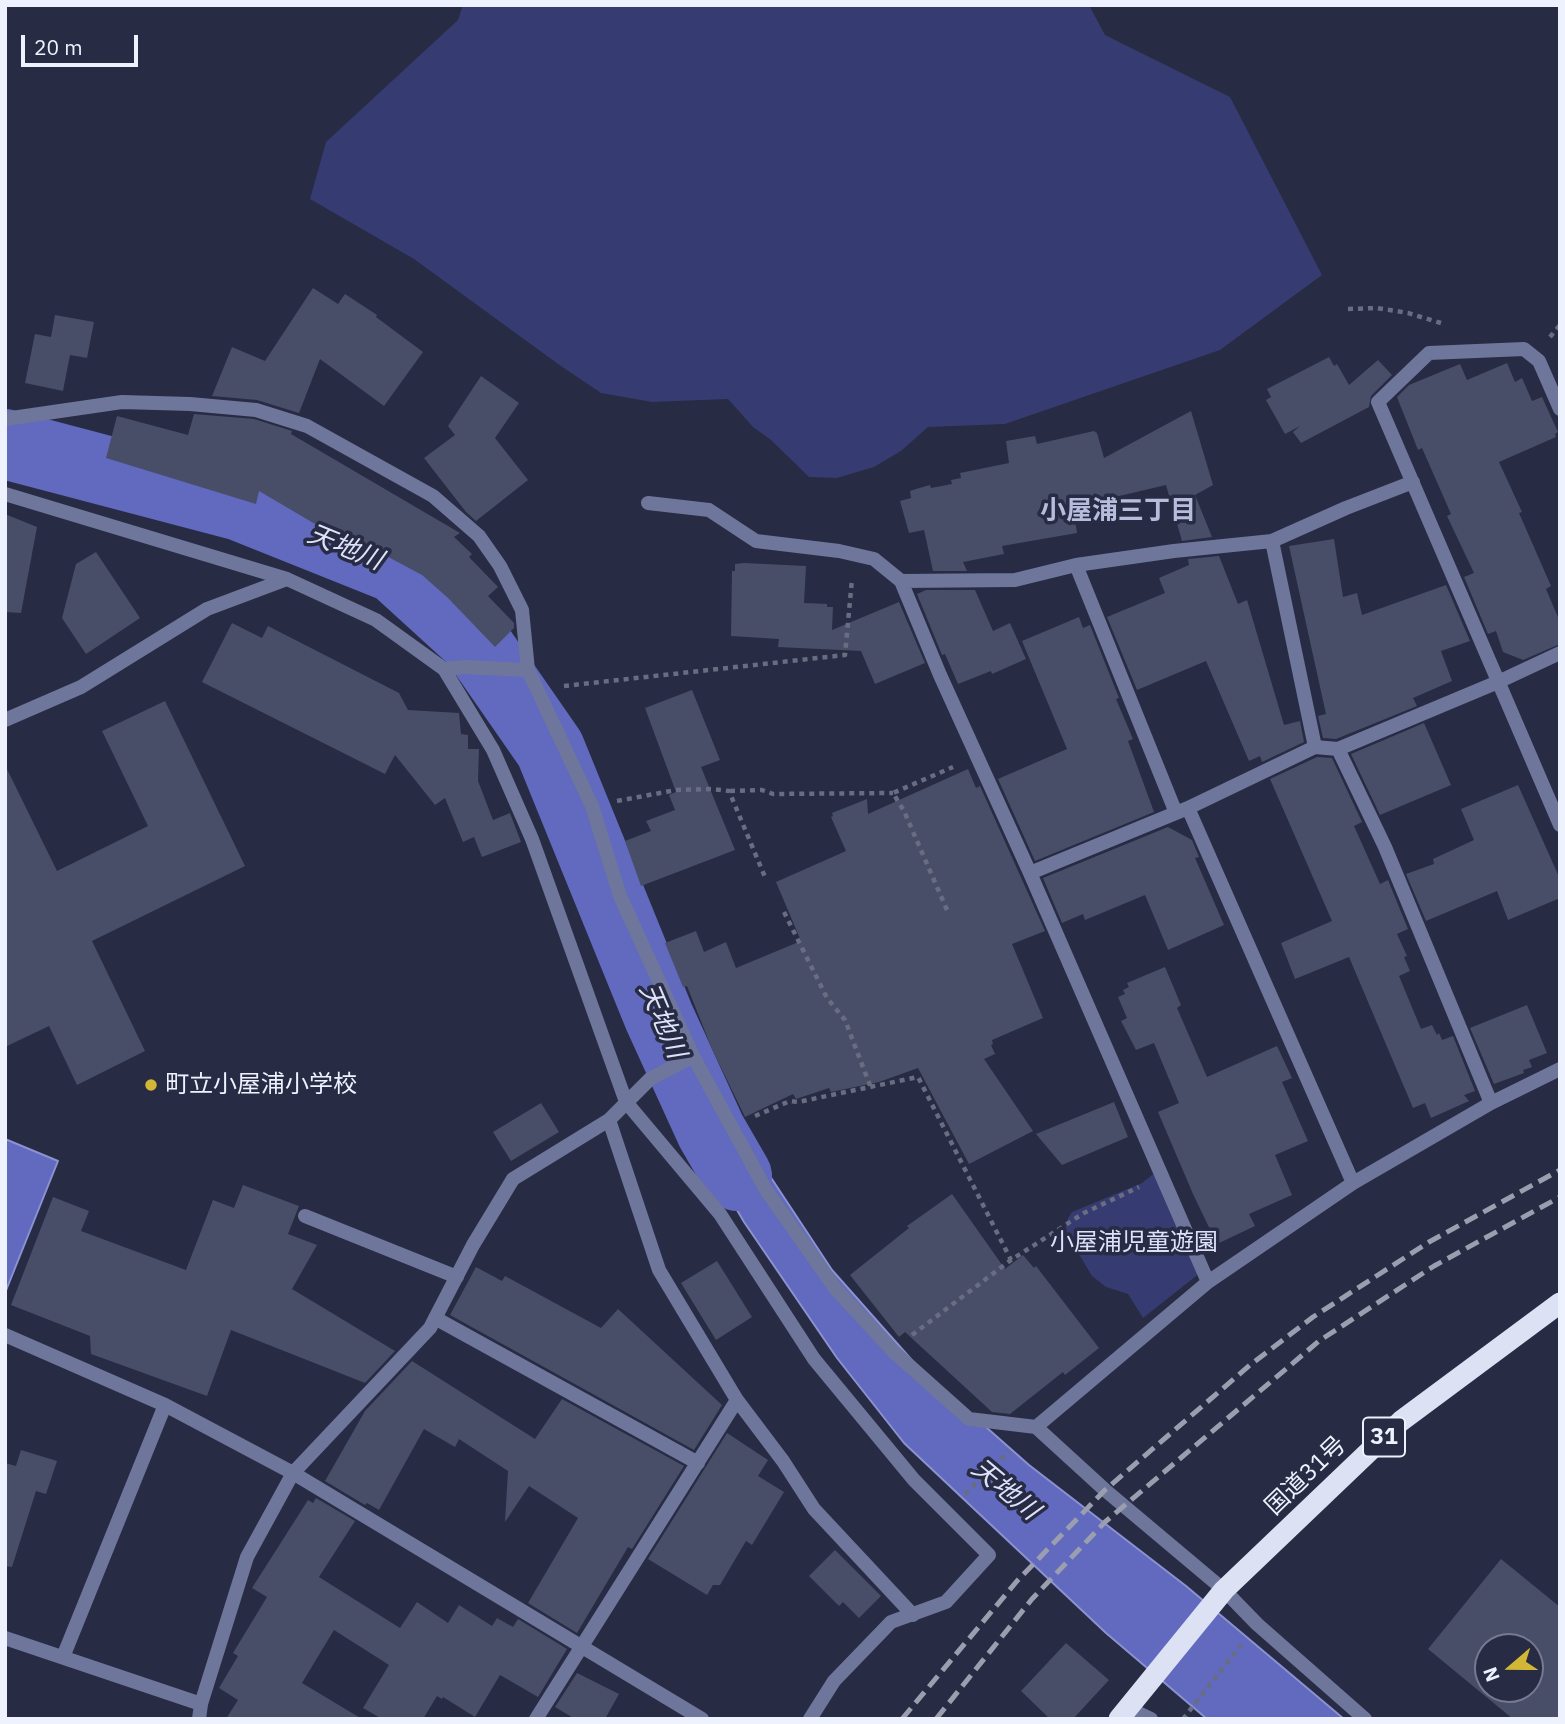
<!DOCTYPE html>
<html>
<head>
<meta charset="utf-8">
<style>
  body { margin:0 }
  #map { position:relative; width:1565px; height:1724px; overflow:hidden; background:#272b43; font-family:"IBM Plex Sans",sans-serif }
  canvas { display:block }
  .frame { position:absolute; inset:0; border:7px solid #eef1fe; pointer-events:none }
  .north { position:absolute; left:1474px; top:1633px; width:70px; height:70px; box-sizing:border-box; background:#272b43; border:2px solid #777a8e; border-radius:50%; rotate:250deg; font-size:19px; font-weight:700; line-height:28px; text-align:center; color:#eef1fe }
  .north::after { content:''; display:block; margin:auto; width:24px; height:32px; background:#d2b736; clip-path:polygon(50% 0,100% 100%,50% 72%,0 100%) }
  .scale { position:absolute; left:21px; top:35px; width:117px; height:32px; box-sizing:border-box; border:4px solid #eef1fe; border-top:0; padding-left:9px; font-size:21px; line-height:24px; white-space:nowrap; color:#eef1fe; -webkit-text-stroke:5px #272b43; paint-order:stroke }
</style>
</head>
<body>
<div id="map">
<canvas width="1565" height="1724"></canvas>
<div class="frame"></div>
<div class="north">N</div>
<div class="scale">20 m</div>
</div>
<script>
const ctx = document.querySelector('canvas').getContext('2d');
ctx.lineJoin = 'round';
function paint(path, color) { ctx.fillStyle = color; ctx.fill(path, 'evenodd'); }
const shape = rows => new Path2D(rows.map(r => 'M' + r).join(''));
function trace(path, color, width, dash) { ctx.strokeStyle = color; ctx.lineWidth = width; ctx.lineCap = dash ? 'butt' : 'round'; ctx.setLineDash(dash || []); ctx.stroke(path); }
function write(font, color, halo, rows, align = 'center') {
  ctx.font = font + ' "IBM Plex Sans","Noto Sans JP",sans-serif'; ctx.lineWidth = 7; ctx.setLineDash([]); ctx.textBaseline = 'middle'; ctx.strokeStyle = halo; ctx.fillStyle = color; for (const [text, x, y, turn = 0] of rows) {
    ctx.save(); ctx.translate(x, y); ctx.rotate((+turn || 0) * Math.PI / 180); ctx.textAlign = isNaN(turn) ? turn : align; if (halo) ctx.strokeText(text, 0, 0); ctx.fillText(text, 0, 0); ctx.restore();
  }
}
paint(shape([
  [463,5,1089,5,1105,35,1230,97,1322,275,1220,350,1005,424,928,427,901,451,874,467,837,478,809,477,771,440,753,427,728,399,652,402,601,393,558,364,414,259,310,199,326,142,458,20],
  [1157,1171,1200,1273,1143,1318,1128,1294,1106,1287,1092,1276,1065,1231,1068,1218,1072,1212,1142,1183]
]), '#363b71');
const water = shape([
  [712,1080,762,1164,832,1270,918,1367,1029,1465,1186,1586,1344,1719,1207,1719,1106,1633,904,1443,837,1358,744,1222,673,1101,712,1080],
  [5,1139,58,1161,5,1293,5,1139]
]);
paint(water, '#616abe');
trace(water, '#8b92d1', 2);
trace(shape([
  [5,444,240,506,395,568,475,641,550,749,659,1017,711,1131,737,1176]
]), '#616abe', 70);
paint(shape([
  [313,288,338,304,345,294,377,315,376,317,423,352,384,406,320,359,299,413,257,400,212,396,232,347,265,361],
  [55,315,94,322,87,358,70,355,63,391,25,383,35,334,51,337],
  [1329,357,1334,366,1337,364,1349,385,1378,360,1392,375,1371,396,1369,407,1301,443,1293,432,1300,426,1285,434,1266,400,1271,397,1267,389],
  [1507,363,1515,382,1522,378,1532,401,1542,397,1558,432,1555,434,1556,437,1499,462,1522,512,1519,513,1551,586,1546,589,1560,622,1560,644,1523,660,1503,652,1496,631,1488,634,1464,577,1474,573,1447,516,1451,514,1422,448,1418,450,1397,397,1409,385,1460,364,1467,380],
  [481,376,519,403,495,438,528,480,476,521,466,512,424,458,455,435,448,426],
  [1191,411,1213,485,1195,495,1212,537,1182,541,1166,485,1073,507,1077,533,1002,546,1004,554,963,562,967,571,933,571,924,530,909,533,900,501,911,498,910,491,916,489,930,485,931,488,952,484,951,480,961,478,960,473,1009,463,1006,441,1035,436,1037,444,1094,431,1097,433,1104,458],
  [194,414,254,419,292,431,291,434,460,533,454,537,472,554,469,557,498,587,488,596,514,623,514,628,495,647,448,598,422,575,330,526,327,531,259,491,256,504,106,458,117,416,188,435],
  [5,514,37,527,21,613,5,612],
  [1334,539,1343,597,1357,593,1362,615,1446,585,1470,641,1441,651,1452,681,1413,698,1417,706,1336,739,1323,738,1318,716,1326,714,1289,546],
  [96,552,140,618,86,654,62,618,76,564],
  [1219,556,1238,604,1247,600,1284,725,1300,721,1304,742,1262,762,1260,756,1249,761,1206,661,1137,690,1107,617,1165,593,1159,578,1189,565,1188,559],
  [744,563,806,566,804,603,827,604,827,607,833,607,832,630,899,602,925,663,875,684,861,651,778,647,779,639,731,636,732,571,735,571,735,564],
  [926,590,975,590,993,631,1010,623,1026,659,992,674,991,671,958,684,945,654,942,655,917,594],
  [1079,617,1083,628,1090,625,1119,698,1116,699,1133,739,1128,741,1154,812,1035,861,998,779,1067,749,1022,641],
  [232,623,262,638,268,626,399,693,408,710,459,713,461,734,468,735,468,749,479,749,478,781,493,820,510,813,521,842,482,857,474,837,463,842,445,798,435,805,395,755,385,774,202,682],
  [692,690,720,760,701,767,735,850,641,886,625,841,651,831,646,821,675,810,669,795,676,792,645,708],
  [165,701,245,866,92,941,145,1051,77,1085,49,1026,5,1047,5,765,57,871,148,826,102,731],
  [1424,723,1451,785,1380,815,1351,754],
  [1317,757,1332,758,1362,822,1354,826,1380,884,1388,880,1408,929,1397,934,1407,956,1404,957,1410,971,1399,976,1421,1029,1432,1025,1437,1035,1439,1033,1442,1040,1453,1036,1475,1091,1464,1095,1469,1101,1431,1118,1425,1103,1413,1108,1349,957,1295,979,1281,943,1332,921,1270,779],
  [968,769,976,788,980,786,1045,931,1012,944,1043,1018,992,1040,993,1044,991,1045,995,1054,984,1059,1033,1131,969,1164,918,1068,879,1082,831,1092,829,1088,796,1099,793,1094,745,1117,712,1049,687,986,683,987,665,943,696,931,704,952,726,942,736,968,801,941,776,882,846,851,831,817,833,816,832,813,867,799,868,814],
  [1518,785,1560,879,1560,898,1508,920,1497,891,1426,921,1406,874,1434,864,1433,859,1474,840,1461,809],
  [1168,827,1192,840,1199,857,1195,858,1224,925,1168,950,1145,895,1085,920,1083,914,1062,923,1043,878],
  [1165,967,1181,1005,1177,1008,1207,1077,1277,1046,1292,1078,1282,1082,1308,1141,1275,1155,1292,1195,1249,1214,1255,1226,1217,1244,1193,1194,1158,1112,1179,1103,1154,1043,1136,1050,1121,1021,1127,1018,1118,997,1125,994,1123,990,1129,987,1127,983],
  [1527,1005,1547,1053,1529,1060,1532,1067,1523,1070,1524,1073,1494,1084,1470,1028],
  [1114,1102,1128,1137,1062,1165,1036,1134],
  [541,1103,559,1132,511,1161,493,1132],
  [243,1185,299,1206,288,1234,317,1245,292,1289,395,1351,365,1383,231,1330,207,1396,91,1354,90,1336,11,1305,53,1197,89,1211,81,1231,186,1270,213,1200,234,1208],
  [952,1194,1005,1269,1023,1255,1034,1268,1036,1266,1099,1348,1065,1375,1063,1372,1010,1414,992,1412,905,1332,899,1337,850,1275,909,1228,907,1226],
  [717,1261,752,1317,716,1340,681,1283],
  [476,1267,502,1281,505,1276,601,1328,618,1309,722,1405,694,1450,450,1315],
  [412,1361,535,1439,562,1399,684,1466,632,1549,628,1547,577,1633,528,1603,578,1518,529,1486,505,1522,508,1471,459,1439,455,1447,424,1429,379,1510,367,1503,365,1505,325,1481,365,1411],
  [727,1433,768,1460,758,1476,784,1492,752,1545,746,1541,720,1585,713,1585,707,1595,648,1559],
  [21,1450,57,1461,46,1494,36,1491,12,1567,5,1566,5,1463,16,1466],
  [316,1498,355,1521,319,1577,400,1628,417,1602,448,1623,459,1605,492,1626,497,1618,513,1627,518,1619,567,1649,538,1697,500,1675,475,1717,443,1697,442,1699,437,1696,423,1719,382,1719,363,1708,389,1665,334,1630,302,1683,362,1719,226,1719,238,1700,219,1688,238,1656,233,1653,267,1597,252,1588,308,1500,313,1503],
  [835,1550,881,1596,859,1618,843,1602,839,1606,809,1576],
  [1501,1559,1560,1607,1560,1719,1513,1719,1428,1649],
  [1488,1647,1530,1647,1530,1689,1488,1689],
  [1066,1643,1109,1680,1073,1719,1050,1719,1021,1691],
  [577,1673,619,1694,605,1719,575,1719,555,1707]
]), '#494e68');
trace(shape([
  [1348,309,1377,308,1408,313,1441,323],
  [1550,337,1560,325],
  [564,686,845,655,852,579],
  [730,791,762,790,773,794,893,793],
  [617,801,676,790,712,789,729,791,765,877],
  [947,910,904,811,893,793,953,767],
  [784,912,827,998,845,1020,871,1088],
  [755,1116,790,1101,798,1102,918,1077,1011,1260],
  [912,1335,1011,1260,1084,1213,1139,1187],
  [965,1494,1009,1451],
  [1183,1719,1241,1645]
]), '#696d81', 4.5, [5, 5]);
trace(shape([
  [1560,409,1539,361,1524,349,1429,353,1378,402,1560,825],
  [5,419,122,402,190,404,256,410,307,426,433,496,479,536,500,566,522,610,528,670,592,806,620,896,693,1056,766,1190,835,1288,894,1352,969,1419,1036,1427,1105,1490,1224,1590,1257,1624,1365,1719],
  [5,494,287,579,376,620,444,669,464,667,528,670],
  [648,503,709,510,756,541,839,551,874,559,901,581,940,675,1030,873,1208,1282],
  [1272,541,1346,508,1413,482],
  [1076,565,1176,813],
  [901,581,1015,580,1076,565,1174,551,1272,541,1315,747],
  [444,669,493,750,532,839,626,1102,720,1214,814,1359,914,1480,989,1555,946,1602,891,1622,834,1681,810,1719],
  [5,720,81,687,207,609,287,579],
  [1338,749,1385,847,1491,1103],
  [1188,808,1353,1183],
  [1030,873,1188,808,1315,747,1338,749,1498,682,1560,653],
  [609,1120,659,1270,737,1400,783,1461,814,1509,913,1615],
  [305,1216,457,1277],
  [435,1318,698,1463],
  [5,1335,165,1405,293,1473,702,1719],
  [1036,1427,1208,1282,1353,1183,1491,1103,1560,1069],
  [5,1638,201,1704],
  [63,1657,165,1405],
  [1128,1708,1151,1719],
  [199,1719,201,1704,247,1557,293,1473,430,1328,473,1245,513,1179,609,1120,650,1079,693,1056],
  [536,1719,737,1400]
]), '#6f769b', 14);
trace(shape([
  [1119,1719,1224,1590,1401,1421,1560,1303]
]), '#dde1f4', 21);
trace(shape([
  [902,1719,1017,1581,1105,1490,1250,1365,1313,1317,1429,1242,1560,1170],
  [936,1719,1032,1599,1105,1522,1319,1341,1434,1266,1560,1197]
]), '#9a9eaf', 5, [14, 7]);
for (const [x, y, r, color] of [
  [151,1085,7,"#d2b736"]
]) { const dot = new Path2D(); dot.arc(x, y, r, 0, 2 * Math.PI); ctx.fillStyle = color; ctx.fill(dot); trace(dot, '#272b43', 2.5); }
for (const [x, y, w] of [
  [1384,1437,42]
]) { const box = new Path2D(); box.roundRect(x - w / 2, y - 19.5, w, 39, 5); ctx.fillStyle = '#272b43'; ctx.fill(box); trace(box, '#eef1fe', 2); }
write('bold 23px', '#eef1fe', null, [
  ["31",1384,1437]
]);
write('24px', '#eef1fe', '#272b43', [
  ["町立小屋浦小学校",165,1085]
], 'left');
write('24px', '#dde1f9', '#272b43', [
  ["小屋浦児童遊園",1134,1243]
]);
write('24px', '#eef1fe', '#272b43', [
  ["国道31号",1306,1476,-44]
]);
write('bold 26px', '#b6bcdb', '#272b43', [
  ["小屋浦三丁目",1118,511]
]);
write('italic 26px', '#dfe3fa', '#272b43', [
  ["天地川",345,548,22],
  ["天地川",662,1021,67],
  ["天地川",1005,1490,40]
]);
</script>
</body>
</html>
